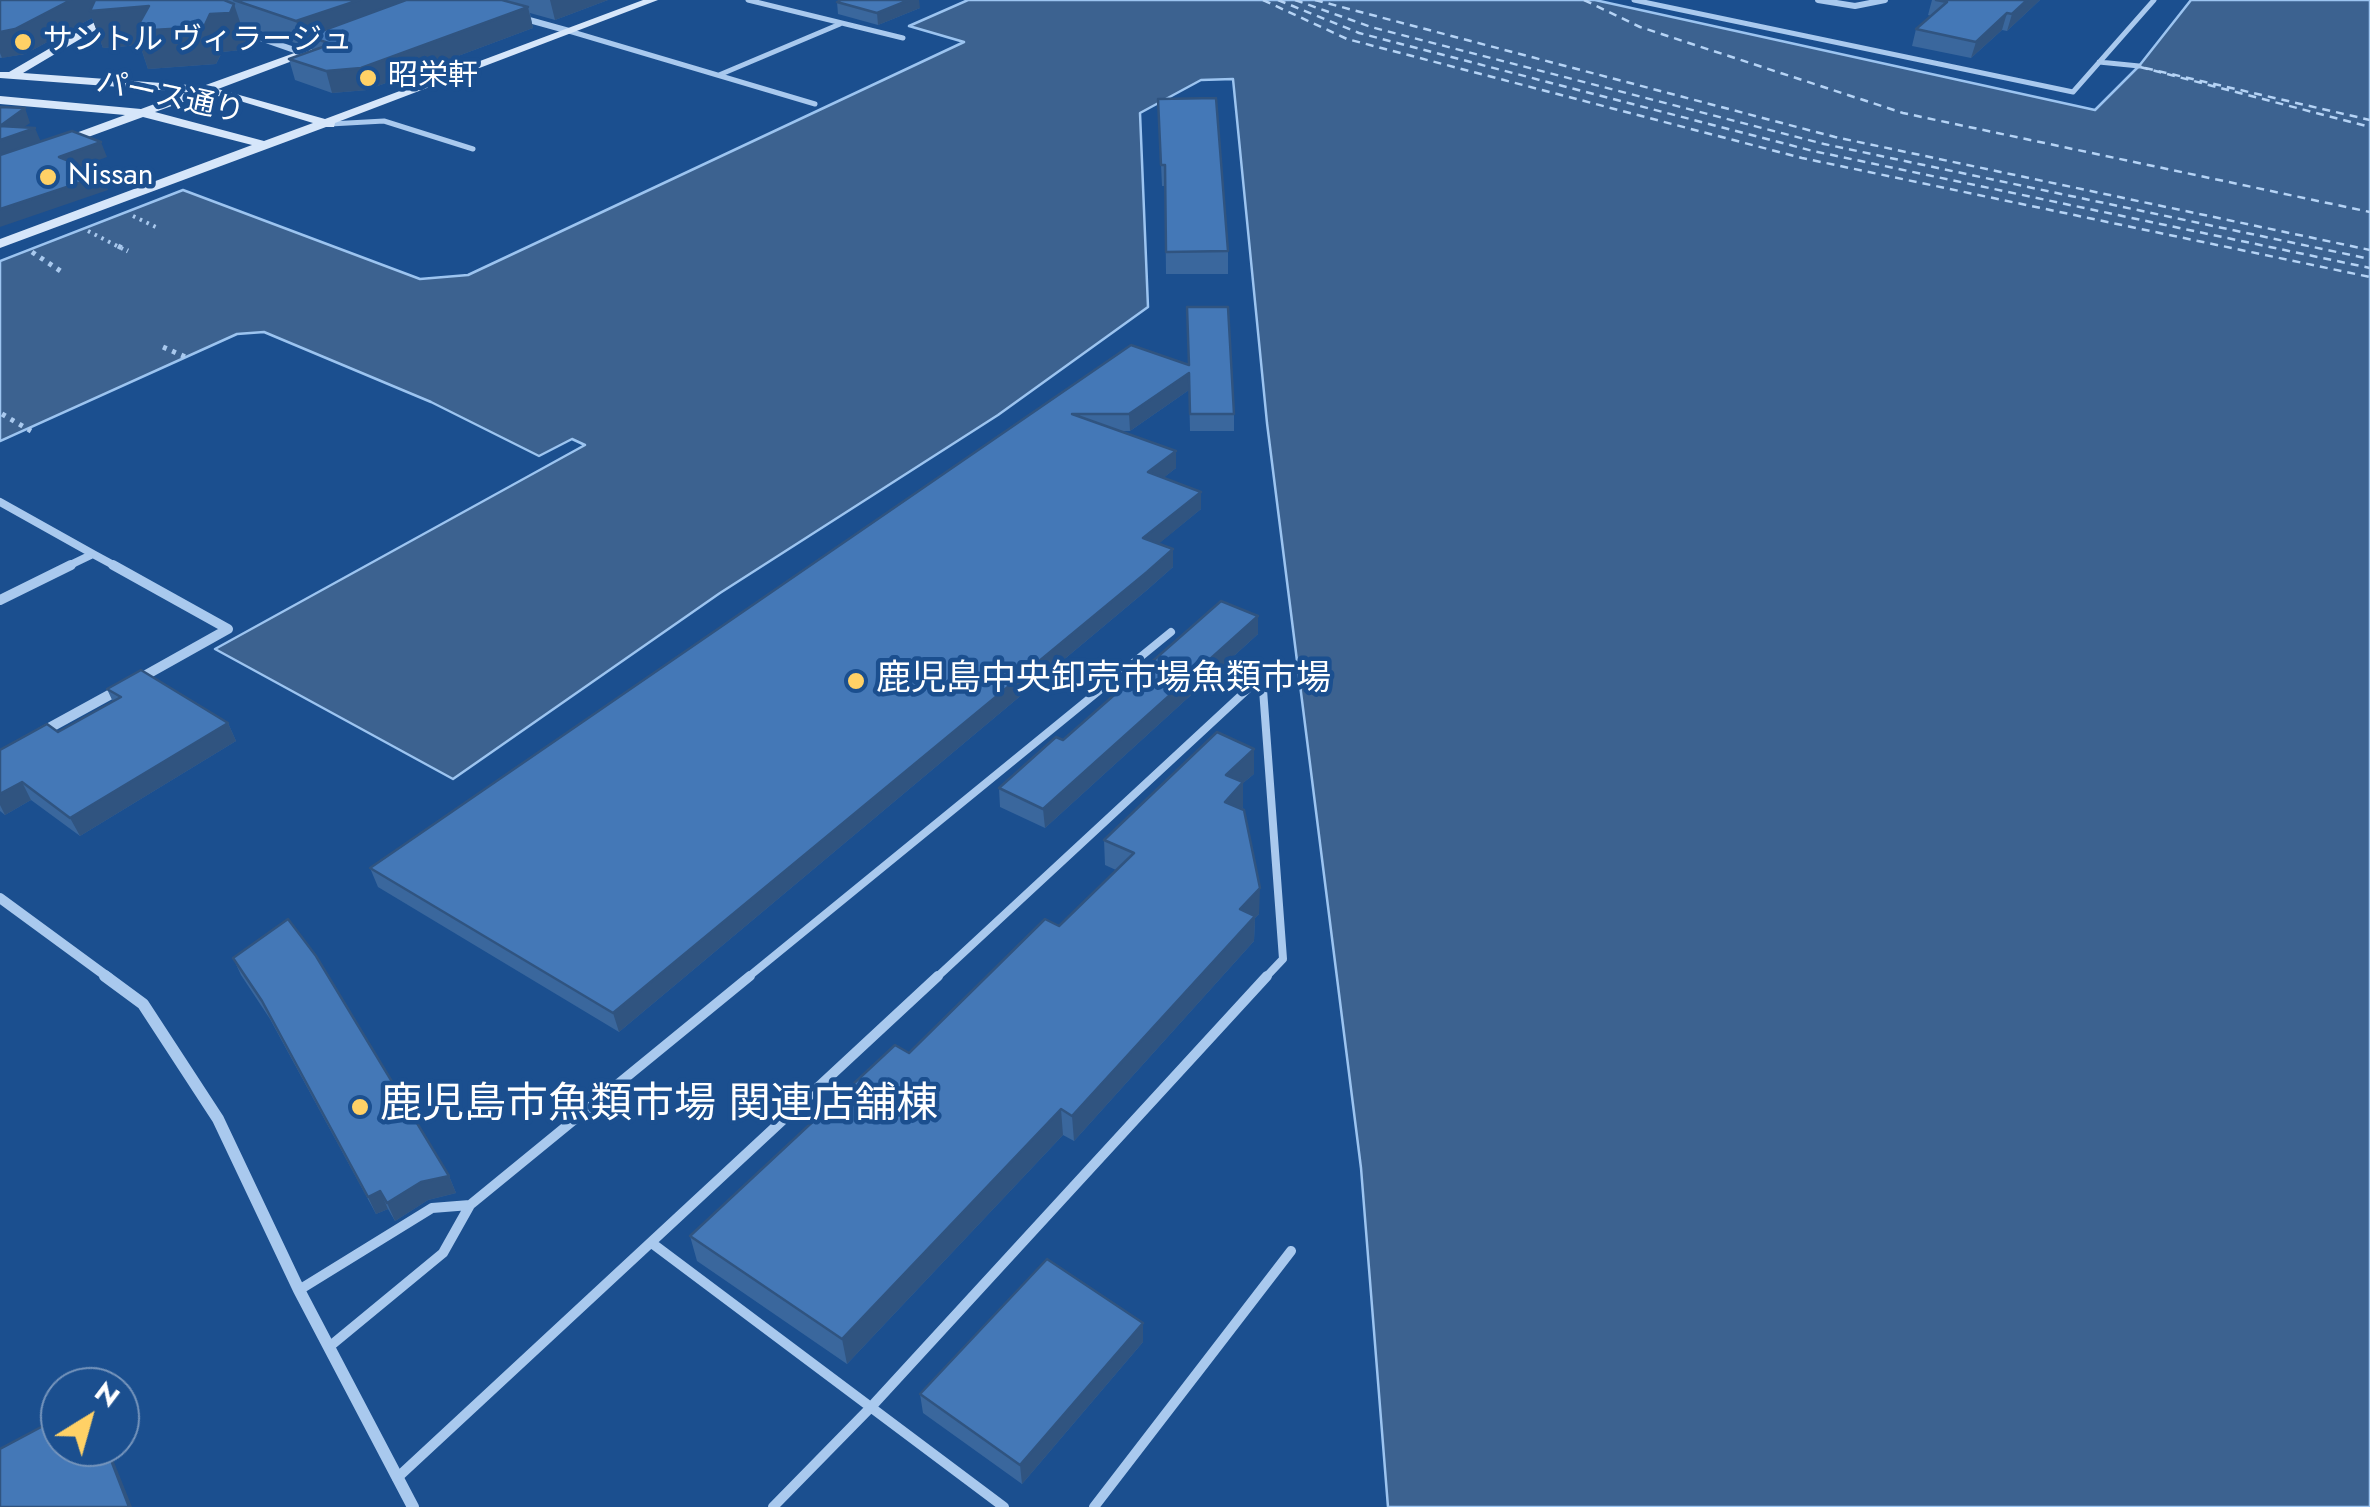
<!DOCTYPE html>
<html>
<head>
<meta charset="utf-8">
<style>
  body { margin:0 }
  #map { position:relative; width:2370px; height:1507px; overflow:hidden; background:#1b4f8f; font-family:Jost,sans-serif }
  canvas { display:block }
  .north { position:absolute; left:40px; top:1367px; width:100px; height:100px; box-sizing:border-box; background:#1b4f8f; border:2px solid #7695bc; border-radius:50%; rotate:37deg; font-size:28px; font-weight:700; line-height:40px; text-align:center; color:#fff }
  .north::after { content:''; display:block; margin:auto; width:35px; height:45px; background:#ffd166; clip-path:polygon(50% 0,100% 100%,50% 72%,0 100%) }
</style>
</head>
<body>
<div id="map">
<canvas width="2370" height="1507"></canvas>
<div class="north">N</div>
</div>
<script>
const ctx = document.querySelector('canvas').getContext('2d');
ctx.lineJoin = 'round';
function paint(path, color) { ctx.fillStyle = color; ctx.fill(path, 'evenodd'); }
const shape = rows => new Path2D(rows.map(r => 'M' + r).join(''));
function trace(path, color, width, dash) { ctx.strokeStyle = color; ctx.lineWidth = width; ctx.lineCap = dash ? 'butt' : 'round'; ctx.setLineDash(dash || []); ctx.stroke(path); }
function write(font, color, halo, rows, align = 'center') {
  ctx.font = font + ' Jost,"Noto Sans JP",sans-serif'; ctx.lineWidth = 9; ctx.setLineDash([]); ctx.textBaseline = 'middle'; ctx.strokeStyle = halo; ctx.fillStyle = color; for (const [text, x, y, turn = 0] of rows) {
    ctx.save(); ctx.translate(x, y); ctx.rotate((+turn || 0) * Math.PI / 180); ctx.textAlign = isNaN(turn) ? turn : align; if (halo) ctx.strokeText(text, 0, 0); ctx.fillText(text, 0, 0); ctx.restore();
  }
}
const water = shape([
  [968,0,1595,0,2095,110,2139,66,2191,0,2370,0,2370,1507,1388,1507,1361,1168,1267,423,1233,79,1201,80,1140,113,1148,307,998,415,720,593,453,779,215,649,585,445,572,439,539,456,431,402,264,332,237,334,0,441,0,261,183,190,420,279,468,275,964,42,909,26,968,0]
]);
paint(water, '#3c6290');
trace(water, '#9cc4f0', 2.5);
trace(shape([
  [1263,0,1347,39,1802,158,2370,277],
  [1278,0,1359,33,1813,151,2370,268],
  [1295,0,1371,27,1824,144,2370,259],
  [1315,0,1835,137,2370,250],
  [1584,0,1640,27,1903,113,2370,212],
  [2140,67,2370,127],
  [2145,68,2370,120]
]), '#b5d3f5', 2.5, [8, 6]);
trace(shape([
  [133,216,160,229],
  [88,231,123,249]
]), '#a9c9ee', 4, [2.5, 5]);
trace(shape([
  [118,246,128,251],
  [32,252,65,274],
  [163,347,190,359],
  [2,414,31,431]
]), '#a9c9ee', 5, [4, 6]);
trace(shape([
  [748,0,903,38],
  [1634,0,2073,92,2154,0],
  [569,31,815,104],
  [2099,62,2139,66],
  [719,75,840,24],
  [330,124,384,121,473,149]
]), '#a9c9ee', 5);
trace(shape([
  [1262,676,1283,959,1265,978],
  [747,978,1171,632],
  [936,978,1262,676]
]), '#a9c9ee', 8);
trace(shape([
  [653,1244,1004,1507],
  [299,1290,432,1208,470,1205],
  [329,1347,443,1253,470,1205,750,976],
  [397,1478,938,976],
  [773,1507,872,1406,1267,976],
  [1094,1507,1291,1251]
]), '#a9c9ee', 10);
trace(shape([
  [1818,0,1855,6,1885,0],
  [522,18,569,31],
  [234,29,303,53]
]), '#a9c9ee', 6);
trace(shape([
  [0,502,93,554,66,567],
  [93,554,117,567]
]), '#a9c9ee', 8);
trace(shape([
  [113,565,228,629,137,680],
  [0,600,71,565],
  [40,733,122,688],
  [0,898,109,978]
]), '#a9c9ee', 10);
trace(shape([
  [105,976,143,1004,218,1119,299,1290,413,1507]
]), '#a9c9ee', 12);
paint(shape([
  [133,0,146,0,23,73,203,86,336,38,340,39,340,43,218,89,325,119,643,0,658,0,335,123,334,127,326,127,0,248,0,239,252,145,143,117,58,148,52,144,54,141,125,115,0,104,0,96,141,109,187,92,0,78,0,72,9,72,133,0],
  [205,94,230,98,313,123,264,141,155,112,205,94]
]), '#d6e6fa');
paint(shape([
  [0,0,608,0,555,20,530,13,533,28,367,90,332,93,295,80,289,59,312,51,310,44,304,46,240,24,246,40,241,50,222,52,216,64,148,69,140,45,103,48,92,18,25,54,0,58],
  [1932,0,2040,0,2007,31,2002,30,1971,58,1912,46,1916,29,1931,16,1928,15],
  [837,2,920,8,878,25,838,14],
  [1158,99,1228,251,1228,274,1166,274,1165,186,1162,186],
  [1131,345,1234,414,1234,431,1190,431,1189,390,1130,431,1120,431,1176,468,1163,478,1201,492,1201,509,1158,544,1173,567,1147,590,619,1032,378,887,370,868],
  [1258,616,1258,634,1045,828,1000,807,999,788,1063,740],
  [107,689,228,723,236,741,80,836,31,800,5,815,0,811,0,750,58,732,113,702],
  [1254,774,1243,783,1243,807,1241,809,1259,914,1255,918,1254,941,1074,1141,1063,1135,847,1364,697,1261,690,1236,1059,926,1116,870,1105,865,1104,840],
  [233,958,449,1176,456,1193,428,1200,395,1221,388,1209,376,1214,270,1019,241,975],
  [1143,1342,1022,1484,923,1413,920,1394]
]), '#3a679d');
paint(shape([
  [71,0,128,0,210,14,234,4,246,40,241,50,222,52,216,64,148,69,140,45,103,48,92,18,25,54,2,58,0,53,0,32],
  [359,0,437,0,308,36,310,44,304,46,296,21],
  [550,0,608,0,555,20],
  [909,0,919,0,920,8,878,25,877,13],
  [2027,0,2040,0,2007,31,2012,14],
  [528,7,533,28,367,90,332,93,326,71],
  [2007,13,2002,30,1971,58,1976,42],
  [25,108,30,123,11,136,35,128,41,142,0,157,0,126],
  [101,142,107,157,65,172,59,157],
  [103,175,108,190,0,227,0,209],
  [1189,373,1189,390,1130,431,1129,414],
  [1176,451,1176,468,1148,490,1148,472],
  [1201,492,1201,509,1144,556,1143,538],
  [1173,549,1173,567,1147,590,619,1032,613,1013],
  [1258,616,1258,634,1045,828,1043,809],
  [228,723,236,741,80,836,70,818],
  [1254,749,1254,774,1243,783,1243,807,1225,827,1226,775],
  [22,782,31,800,5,815,0,805,0,794],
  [1260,888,1259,914,1255,918,1254,941,1074,1141,1072,1116,1240,909],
  [1061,1109,1063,1135,847,1364,842,1339],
  [449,1176,456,1193,428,1200,395,1221,387,1203,421,1182],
  [380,1191,388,1209,376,1214,368,1197],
  [1143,1323,1143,1342,1022,1484,1020,1465],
  [106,1447,108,1447,132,1507,129,1507]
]), '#305480');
const building = shape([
  [0,0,71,0,15,29,0,32,0,0],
  [95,0,224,0,234,4,230,13,210,14,204,27,135,31,149,6,90,11,95,0],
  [234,0,359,0,296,21,234,0],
  [406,0,502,0,528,7,361,68,326,71,289,59,331,44,308,36,406,0],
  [841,0,909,0,877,13,837,2,841,0],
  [1936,0,2027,0,2012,14,2007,13,1976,42,1916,29,1947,2,1936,0],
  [1216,98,1228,251,1166,252,1165,165,1161,165,1158,99,1216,98],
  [0,107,25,108,0,126,0,107],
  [0,126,35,128,0,140,0,126],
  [72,131,101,142,59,157,103,175,0,209,0,155,72,131],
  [1187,307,1228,307,1234,414,1190,414,1189,373,1129,414,1072,414,1176,451,1148,472,1201,492,1143,538,1173,549,1147,572,613,1013,370,868,1131,345,1189,365,1187,307],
  [1221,601,1258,616,1043,809,999,788,1056,737,1063,740,1221,601],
  [141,670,228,723,70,818,22,782,0,794,0,750,47,724,58,732,121,697,107,689,141,670],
  [1217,732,1254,749,1226,775,1243,782,1225,802,1244,810,1260,888,1240,909,1255,916,1072,1116,1061,1109,842,1339,690,1236,895,1045,909,1053,1045,919,1059,926,1134,853,1104,840,1217,732],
  [288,919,316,956,449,1176,421,1182,387,1203,380,1191,368,1197,262,1001,233,958,288,919],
  [1047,1259,1143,1323,1020,1465,920,1394,1047,1259],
  [60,1417,60,1447,106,1447,129,1507,0,1507,0,1449,60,1417]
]);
paint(building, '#4478b7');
trace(building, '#305480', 2.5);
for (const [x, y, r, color] of [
  [23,42,10,"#ffd166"],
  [368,78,10,"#ffd166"],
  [48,177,10,"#ffd166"],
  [856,681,10,"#ffd166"],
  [360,1107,10,"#ffd166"]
]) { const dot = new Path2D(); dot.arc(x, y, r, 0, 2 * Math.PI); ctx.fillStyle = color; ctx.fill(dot); trace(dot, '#1b4f8f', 4); }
write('30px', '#fff', '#1b4f8f', [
  ["サントル ヴィラージュ",43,42],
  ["昭栄軒",388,78],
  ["Nissan",68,177]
], 'left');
write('30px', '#fff', '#1b4f8f', [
  ["パース通り",170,99,12]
]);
write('35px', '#fff', '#1b4f8f', [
  ["鹿児島中央卸売市場魚類市場",876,681]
], 'left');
write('42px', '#fff', '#1b4f8f', [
  ["鹿児島市魚類市場 関連店舗棟",380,1107]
], 'left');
</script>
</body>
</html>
